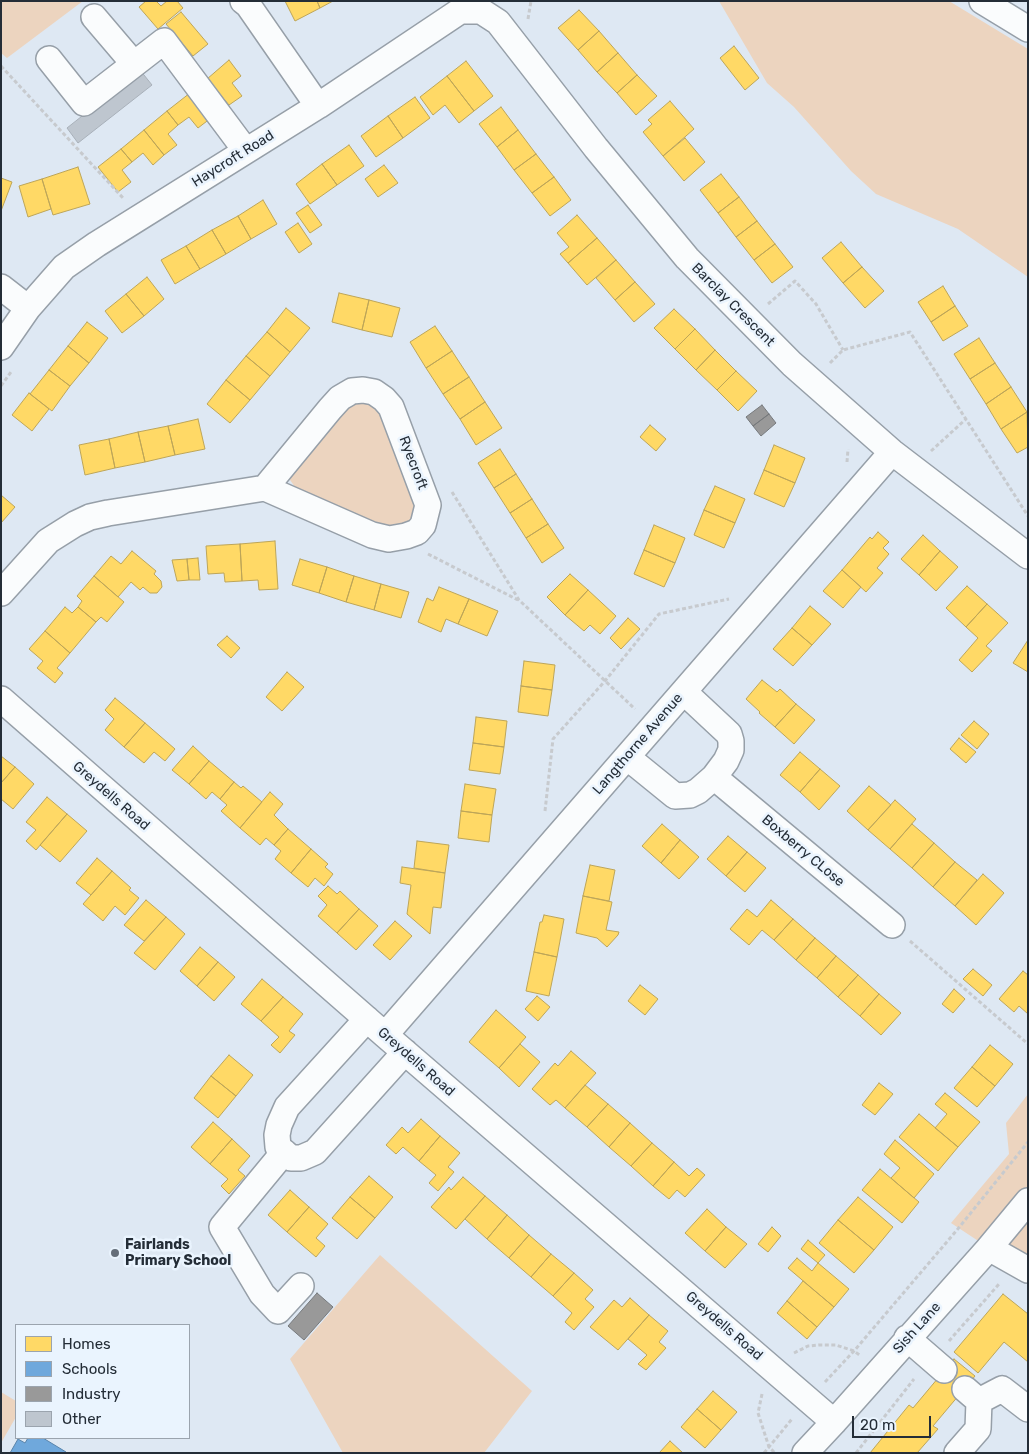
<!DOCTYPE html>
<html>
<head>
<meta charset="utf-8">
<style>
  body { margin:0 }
  #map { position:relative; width:1029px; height:1454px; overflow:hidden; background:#dee8f3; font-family:Rubik,sans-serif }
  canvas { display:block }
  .frame { position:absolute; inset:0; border:2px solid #242d37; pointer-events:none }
  .legend { position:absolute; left:15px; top:1324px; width:175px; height:115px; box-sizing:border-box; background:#eaf4fe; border:1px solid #9ba4ae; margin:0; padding:6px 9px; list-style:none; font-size:15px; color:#242d37 }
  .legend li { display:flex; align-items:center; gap:10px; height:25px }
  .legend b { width:25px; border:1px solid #9ba4ae }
  .scale { position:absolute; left:852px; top:1416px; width:79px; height:22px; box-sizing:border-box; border:2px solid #242d37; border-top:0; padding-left:6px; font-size:15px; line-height:18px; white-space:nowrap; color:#242d37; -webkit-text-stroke:4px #eaf4fe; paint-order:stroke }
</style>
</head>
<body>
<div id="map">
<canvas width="1029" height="1454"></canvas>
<div class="frame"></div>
<ul class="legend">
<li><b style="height:14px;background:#ffd966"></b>Homes</li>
<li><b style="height:14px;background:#6fa8dc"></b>Schools</li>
<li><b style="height:14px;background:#999"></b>Industry</li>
<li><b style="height:14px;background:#bec6cf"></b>Other</li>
</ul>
<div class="scale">20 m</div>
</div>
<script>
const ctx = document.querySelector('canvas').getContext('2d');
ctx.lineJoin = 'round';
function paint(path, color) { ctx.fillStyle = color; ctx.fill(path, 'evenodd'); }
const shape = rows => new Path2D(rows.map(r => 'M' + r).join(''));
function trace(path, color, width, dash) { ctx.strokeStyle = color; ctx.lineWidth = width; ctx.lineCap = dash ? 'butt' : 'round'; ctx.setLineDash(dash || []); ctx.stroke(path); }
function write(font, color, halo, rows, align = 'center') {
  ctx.font = font + ' Rubik,sans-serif'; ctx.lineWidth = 5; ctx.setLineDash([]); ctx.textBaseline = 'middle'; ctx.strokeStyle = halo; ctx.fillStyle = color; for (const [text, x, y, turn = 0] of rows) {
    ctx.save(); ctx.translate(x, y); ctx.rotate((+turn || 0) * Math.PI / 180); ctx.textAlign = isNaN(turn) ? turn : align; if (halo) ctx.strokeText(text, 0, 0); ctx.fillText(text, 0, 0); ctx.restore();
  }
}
paint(shape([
  [1,1,83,1,7,58,1,53],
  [719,1,949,1,1028,49,1028,277,958,229,876,194,851,171,794,107,767,83],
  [365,401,374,406,380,412,417,501,411,523,387,529,318,501,295,487,290,480,290,475,347,405],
  [1028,1094,1028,1269,989,1248,951,1223,1009,1154,1006,1123],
  [380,1255,532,1391,484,1453,343,1453,290,1359],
  [1,1392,16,1401,16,1417,1,1443]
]), '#ecd4bf');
const homes = shape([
  [146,1,156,1,161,6,167,1,177,1,183,8,158,29,139,7,146,1],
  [285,1,317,1,320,8,295,21,285,1],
  [317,1,333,1,320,8,317,1],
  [579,10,599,31,578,50,558,28,579,10],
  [181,12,208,44,193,56,166,24,181,12],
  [599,31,618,53,597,72,578,50,599,31],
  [734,46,759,78,745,90,720,58,734,46],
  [618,53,637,75,617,93,597,72,618,53],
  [229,60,241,76,232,83,242,96,229,105,207,79,229,60],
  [466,61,493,96,474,111,447,76,466,61],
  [637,75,657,96,636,115,617,93,637,75],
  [447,76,474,111,459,123,445,105,433,115,420,97,447,76],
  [190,93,211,118,198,128,189,117,178,125,167,111,190,93],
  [415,97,430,118,403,138,388,116,415,97],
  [670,101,694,129,663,156,643,132,652,124,648,120,670,101],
  [501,107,518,130,497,147,479,124,501,107],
  [167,111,178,125,168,134,177,145,164,155,144,130,167,111],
  [388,116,403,138,376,157,361,136,388,116],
  [144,130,164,155,153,165,143,153,132,162,121,149,144,130],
  [518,130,536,154,514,170,497,147,518,130],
  [685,138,705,162,684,181,663,156,685,138],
  [349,145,364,166,337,185,322,164,349,145],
  [121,149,132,162,122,170,131,182,118,192,98,167,121,149],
  [536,154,554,177,532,193,514,170,536,154],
  [322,164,337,185,310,204,296,184,322,164],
  [384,165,398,183,378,197,365,179,384,165],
  [78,167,90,204,53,215,42,179,78,167],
  [721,174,739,197,718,213,700,190,721,174],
  [554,177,571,200,550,216,532,193,554,177],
  [1,178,12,182,1,211,1,178],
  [42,179,51,209,28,217,19,186,42,179],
  [739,197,757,221,736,237,718,213,739,197],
  [263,200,277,224,251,239,238,216,263,200],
  [308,205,322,225,310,233,296,213,308,205],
  [577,215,597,238,568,263,560,254,569,247,557,233,577,215],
  [238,216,251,239,226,254,212,230,238,216],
  [757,221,775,244,754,260,736,237,757,221],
  [298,223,312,244,299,253,285,232,298,223],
  [212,230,226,254,200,269,186,246,212,230],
  [597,238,616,260,587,285,568,263,597,238],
  [841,242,862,267,843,283,822,258,841,242],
  [775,244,793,267,772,283,754,260,775,244],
  [186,246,200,269,175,284,161,260,186,246],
  [616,260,635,282,615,300,596,278,616,260],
  [862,267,884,291,865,308,843,283,862,267],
  [147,277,164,299,144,316,126,294,147,277],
  [635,282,655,304,634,322,615,300,635,282],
  [943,286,955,306,931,322,918,302,943,286],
  [339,293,369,300,362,330,332,322,339,293],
  [126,294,144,316,122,333,105,311,126,294],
  [369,300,400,308,392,337,362,330,369,300],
  [955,306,968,326,943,341,931,322,955,306],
  [286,308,310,328,290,352,267,332,286,308],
  [674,309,695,329,675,349,654,328,674,309],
  [87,322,108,338,89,363,68,346,87,322],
  [435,326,452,351,426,368,410,342,435,326],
  [695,329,715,350,696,370,675,349,695,329],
  [267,332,290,352,270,376,246,356,267,332],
  [979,338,995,363,970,379,954,354,979,338],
  [68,346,89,363,70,386,49,370,68,346],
  [715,350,736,371,717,390,696,370,715,350],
  [452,351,469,377,443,394,426,368,452,351],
  [246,356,270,376,250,400,226,380,246,356],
  [995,363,1011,387,986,404,970,379,995,363],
  [49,370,70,386,52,411,30,394,49,370],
  [736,371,757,391,738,411,717,390,736,371],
  [469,377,485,402,460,419,443,394,469,377],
  [226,380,250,400,230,423,207,404,226,380],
  [1011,387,1027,412,1001,429,986,404,1011,387],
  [29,393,49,409,32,431,12,415,29,393],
  [485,402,502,428,476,445,460,419,485,402],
  [1027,412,1028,447,1017,453,1001,429,1027,412],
  [198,419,205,449,175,455,168,426,198,419],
  [650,425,666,439,656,451,640,437,650,425],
  [168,426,175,455,145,462,138,432,168,426],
  [138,432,145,462,115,468,109,439,138,432],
  [109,439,115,468,85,475,79,445,109,439],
  [774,445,805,458,795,483,764,470,774,445],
  [500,449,516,474,494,488,478,463,500,449],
  [764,470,795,483,784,507,754,494,764,470],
  [516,474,532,499,510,513,494,488,516,474],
  [715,486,745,499,735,523,704,510,715,486],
  [1,495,15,507,1,523,1,495],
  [532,499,548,524,526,538,510,513,532,499],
  [704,510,735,523,724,548,694,535,704,510],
  [548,524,564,548,542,563,526,538,548,524],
  [654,525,685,538,675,563,644,550,654,525],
  [878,532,889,542,883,548,889,554,877,568,883,573,866,592,842,570,870,537,872,539,878,532],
  [923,535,940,551,919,575,901,559,923,535],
  [275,541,278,589,259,590,258,580,242,581,240,544,275,541],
  [240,544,242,581,225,582,224,573,208,574,206,546,240,544],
  [644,550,675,563,664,587,634,574,644,550],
  [132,551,156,571,154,574,161,581,162,587,157,593,150,593,143,587,140,590,131,582,118,597,94,576,111,556,121,564,132,551],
  [940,551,958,567,936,591,919,575,940,551],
  [198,558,200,580,189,580,187,559,198,558],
  [187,559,189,580,177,581,172,560,187,559],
  [300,559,327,567,319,593,292,585,300,559],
  [327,567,354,576,346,602,319,593,327,567],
  [842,570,861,587,843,608,823,591,842,570],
  [570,574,588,590,565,615,547,597,570,574],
  [94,576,124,602,107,622,101,617,96,622,78,607,82,601,77,596,94,576],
  [354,576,381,584,374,610,346,602,354,576],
  [381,584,409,592,401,618,374,610,381,584],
  [967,586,987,604,966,627,946,608,967,586],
  [439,587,469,599,458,624,446,619,441,632,418,622,427,598,433,601,439,587],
  [588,590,616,616,600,634,590,625,584,631,565,615,588,590],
  [469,599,498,611,487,636,458,624,469,599],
  [987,604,1008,623,986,646,992,651,972,672,959,660,978,638,966,627,987,604],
  [810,606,831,624,812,645,792,628,810,606],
  [65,607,72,613,78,607,96,622,70,653,45,631,65,607],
  [628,618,640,629,621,649,610,638,628,618],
  [792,628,812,645,793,666,773,649,792,628],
  [45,631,70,653,57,668,63,673,55,683,37,668,43,661,29,649,45,631],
  [227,636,240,648,231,658,217,645,227,636],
  [1028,640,1028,672,1013,663,1028,640],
  [524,661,555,665,552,690,521,686,524,661],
  [287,672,304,687,282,711,266,697,287,672],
  [762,680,777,692,780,689,796,704,775,727,759,713,760,712,746,699,762,680],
  [521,686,552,690,548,716,518,712,521,686],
  [115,698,145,723,124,747,105,730,114,719,105,710,115,698],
  [796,704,815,720,794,744,775,727,796,704],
  [476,717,507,721,504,747,473,743,476,717],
  [974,721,989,734,977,749,961,735,974,721],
  [145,723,175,749,165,761,154,752,144,763,124,747,145,723],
  [959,738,976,752,966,763,950,749,959,738],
  [473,743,504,747,500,774,469,770,473,743],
  [193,746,209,761,189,784,172,770,193,746],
  [800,752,820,769,800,792,780,775,800,752],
  [1,756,15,767,1,783,1,756],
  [209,761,234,782,220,799,212,792,206,799,189,784,209,761],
  [15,767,34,784,13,809,1,799,1,783,15,767],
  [820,769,840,786,819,810,800,792,820,769],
  [234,782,241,788,243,786,262,802,240,828,221,811,227,805,220,799,234,782],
  [465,784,496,789,492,815,461,811,465,784],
  [869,786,891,805,868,830,847,811,869,786],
  [270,792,283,804,274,815,288,829,274,845,266,838,260,845,240,828,270,792],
  [47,797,67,814,36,850,26,841,36,830,26,822,47,797],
  [895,800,916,819,890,849,868,830,895,800],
  [461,811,492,815,489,842,458,838,461,811],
  [67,814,87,831,60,862,40,845,67,814],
  [662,824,680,840,661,863,642,846,662,824],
  [912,824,934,843,912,868,890,849,912,824],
  [288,829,311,849,291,873,275,859,281,851,274,845,288,829],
  [728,836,747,852,726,876,707,859,728,836],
  [680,840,699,857,679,879,661,863,680,840],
  [417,841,449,845,445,873,414,868,417,841],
  [934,843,955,862,933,887,912,868,934,843],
  [311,849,328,864,325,867,333,874,324,886,315,878,308,887,291,873,311,849],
  [747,852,766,868,745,892,726,876,747,852],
  [97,858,112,871,91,895,76,883,97,858],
  [955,862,977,880,955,906,933,887,955,862],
  [590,865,615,870,609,901,583,896,590,865],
  [402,867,445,873,441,908,433,907,430,934,407,914,411,885,400,883,402,867],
  [112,871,131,888,129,890,139,898,125,915,115,906,103,921,83,904,112,871],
  [983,874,1004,893,976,925,955,906,983,874],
  [328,886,337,894,340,891,359,909,337,933,318,916,327,905,318,896,328,886],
  [583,896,612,902,606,930,619,932,618,935,607,947,597,938,576,933,583,896],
  [146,900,166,917,144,941,124,925,146,900],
  [771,900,793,919,774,940,762,930,749,945,730,929,747,909,757,917,771,900],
  [359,909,378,926,356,950,337,933,359,909],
  [544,915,564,919,557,957,534,952,540,922,542,922,544,915],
  [166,917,185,934,155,970,134,953,166,917],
  [793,919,815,938,796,960,774,940,793,919],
  [395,921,412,936,390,960,373,945,395,921],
  [815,938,836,956,817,978,796,960,815,938],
  [200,947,218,962,197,986,180,971,200,947],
  [534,952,557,957,549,996,526,991,534,952],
  [836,956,858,975,838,997,817,978,836,956],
  [218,962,235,977,214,1001,197,986,218,962],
  [973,969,992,985,983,996,963,979,973,969],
  [1023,971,1028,975,1028,1014,1019,1006,1014,1012,999,999,1023,971],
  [858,975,879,994,860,1016,838,997,858,975],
  [262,979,283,997,261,1021,241,1004,262,979],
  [640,985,658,999,645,1015,628,1001,640,985],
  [954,989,965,999,953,1013,942,1004,954,989],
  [879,994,901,1013,881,1035,860,1016,879,994],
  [537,996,550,1007,538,1021,525,1009,537,996],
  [283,997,303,1014,289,1031,295,1035,280,1053,271,1045,279,1037,261,1021,283,997],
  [496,1010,526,1037,499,1068,469,1042,496,1010],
  [520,1044,540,1062,519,1087,499,1068,520,1044],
  [990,1045,1013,1064,995,1086,972,1067,990,1045],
  [571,1051,596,1073,565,1108,556,1100,550,1105,532,1089,555,1063,558,1066,571,1051],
  [229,1055,253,1075,236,1096,211,1076,229,1055],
  [972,1067,995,1086,977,1107,954,1088,972,1067],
  [211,1076,236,1096,218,1118,194,1098,211,1076],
  [879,1083,893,1094,875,1115,862,1105,879,1083],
  [585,1085,608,1104,587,1127,565,1108,585,1085],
  [945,1093,980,1122,958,1147,935,1128,947,1114,935,1104,945,1093],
  [608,1104,630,1123,609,1147,587,1127,608,1104],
  [919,1114,958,1147,938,1171,899,1137,919,1114],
  [421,1119,440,1136,419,1161,403,1147,396,1154,386,1145,402,1127,408,1133,421,1119],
  [213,1122,232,1139,210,1164,191,1147,213,1122],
  [630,1123,652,1143,631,1166,609,1147,630,1123],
  [440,1136,460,1153,448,1167,454,1172,438,1191,429,1183,436,1175,419,1161,440,1136],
  [232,1139,250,1156,238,1170,245,1176,229,1194,221,1186,228,1179,210,1164,232,1139],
  [895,1140,934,1174,914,1198,891,1178,900,1168,884,1154,895,1140],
  [652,1143,674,1162,653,1186,631,1166,652,1143],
  [674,1162,689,1176,697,1168,705,1175,685,1197,677,1190,669,1199,653,1186,674,1162],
  [880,1169,919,1202,902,1223,862,1190,880,1169],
  [369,1176,393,1197,375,1218,350,1197,369,1176],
  [463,1177,485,1196,456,1229,431,1207,449,1187,451,1190,463,1177],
  [290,1190,309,1207,287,1232,268,1215,290,1190],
  [485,1196,507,1215,487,1239,465,1219,485,1196],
  [350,1197,375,1218,357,1239,332,1218,350,1197],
  [858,1197,893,1227,874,1250,838,1220,858,1197],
  [309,1207,328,1224,316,1238,325,1246,316,1257,287,1232,309,1207],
  [707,1209,726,1227,705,1251,685,1233,707,1209],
  [507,1215,529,1235,509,1258,487,1239,507,1215],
  [838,1220,874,1250,854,1273,819,1243,838,1220],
  [726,1227,747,1244,725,1268,705,1251,726,1227],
  [772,1227,781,1236,768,1252,758,1244,772,1227],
  [529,1235,551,1254,531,1277,509,1258,529,1235],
  [808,1240,825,1255,818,1263,801,1249,808,1240],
  [551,1254,574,1273,553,1296,531,1277,551,1254],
  [797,1258,812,1271,818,1263,849,1289,834,1307,788,1268,797,1258],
  [574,1273,593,1290,585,1299,594,1307,574,1330,565,1322,572,1313,553,1296,574,1273],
  [803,1281,834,1307,817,1327,787,1301,803,1281],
  [1003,1294,1028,1314,1028,1362,1004,1342,978,1373,954,1352,1003,1294],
  [630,1298,649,1315,618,1350,590,1327,614,1300,622,1307,630,1298],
  [787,1301,817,1327,807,1339,777,1313,787,1301],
  [649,1315,668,1331,659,1342,666,1348,646,1370,638,1364,647,1355,628,1339,649,1315],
  [954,1359,975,1376,933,1426,938,1429,917,1453,870,1453,909,1405,913,1408,954,1359],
  [713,1391,737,1412,721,1430,697,1409,713,1391],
  [697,1409,721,1430,705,1448,681,1427,697,1409],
  [670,1441,683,1453,659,1453,670,1441]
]);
paint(homes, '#ffd966');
trace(homes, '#bda558', 1);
const schools = shape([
  [28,1438,43,1438,66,1452,65,1453,10,1453,18,1439,25,1443,28,1438]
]);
paint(schools, '#6fa8dc');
trace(schools, '#5883aa', 1);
const industry = shape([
  [762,405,769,414,753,426,746,417,762,405],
  [769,414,776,423,761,436,753,426,769,414],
  [317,1293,333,1307,304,1340,288,1326,317,1293]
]);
paint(industry, '#999');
trace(industry, '#76797c', 1);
const building = shape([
  [140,70,152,85,78,143,67,128,140,70]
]);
paint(building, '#bec6cf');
trace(building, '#a8b0b9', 1);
const minor = shape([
  [243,1,248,5,318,106],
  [982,1,1028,29],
  [481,11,498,22,596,148,687,258,792,364,892,452,1028,556],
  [94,17,134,64],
  [49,59,84,103,164,41,246,151],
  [1,287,28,308],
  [1,347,28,308,64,267,97,244,318,106,460,11,481,11],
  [1,593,48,541,75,524,90,517,108,513,265,488,372,535,389,539,406,536,417,532,423,525,428,505,391,407,384,399,374,392,363,390,352,391,340,398,330,409,265,488],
  [684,692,729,734,731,741,731,750,726,761,714,777],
  [1,699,385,1035,834,1422],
  [627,757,675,796,690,795,698,791,714,777,892,925],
  [367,1019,287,1107,279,1125,277,1135,278,1147,291,1158,301,1158,315,1152,405,1052],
  [385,1035,892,452],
  [284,1152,222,1227,262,1294,278,1311,301,1286],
  [989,1248,1028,1270],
  [907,1338,944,1370],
  [979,1401,1002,1389,1028,1409],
  [805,1453,834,1422,989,1248,1028,1201],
  [957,1453,978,1429,979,1401,965,1389]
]);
trace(minor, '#969fa8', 28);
trace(shape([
  [528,19,531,1],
  [1,66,123,198],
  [768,304,795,281,816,304,843,350],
  [830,363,843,350,910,332,1028,516],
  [1,386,11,372],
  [931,451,966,419],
  [847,462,848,449],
  [452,492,519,600,635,709],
  [428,554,518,600],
  [545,811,553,739,605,681,659,614,729,599],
  [910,941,1028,1044],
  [949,1341,999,1284],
  [794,1353,808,1346,819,1345,836,1345,854,1351,861,1356],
  [825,1382,854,1351,957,1230,1028,1142],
  [762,1394,758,1413,769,1447,775,1453],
  [764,1453,792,1419],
  [856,1453,914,1379]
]), '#c7cace', 3, [4, 2.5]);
trace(minor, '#fafcfd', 25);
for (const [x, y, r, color] of [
  [115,1253,5,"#656e79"]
]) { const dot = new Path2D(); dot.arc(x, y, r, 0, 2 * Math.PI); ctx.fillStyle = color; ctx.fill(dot); trace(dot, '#eaf4fe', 2); }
write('14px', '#242d37', '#eaf4fe', [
  ["Haycroft Road",233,159,-32],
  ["Barclay Crescent",733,305,45],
  ["Ryecroft",413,463,69],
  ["Langthorne Avenue",638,744,-49],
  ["Greydells Road",111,796,41],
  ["Boxberry CLose",803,851,40],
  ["Greydells Road",416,1062,41],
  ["Greydells Road",724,1326,41],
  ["Sish Lane",917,1328,-48]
]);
write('bold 14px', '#242d37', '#eaf4fe', [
  ["Fairlands",125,1245],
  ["Primary School",125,1261]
], 'left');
</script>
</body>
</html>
